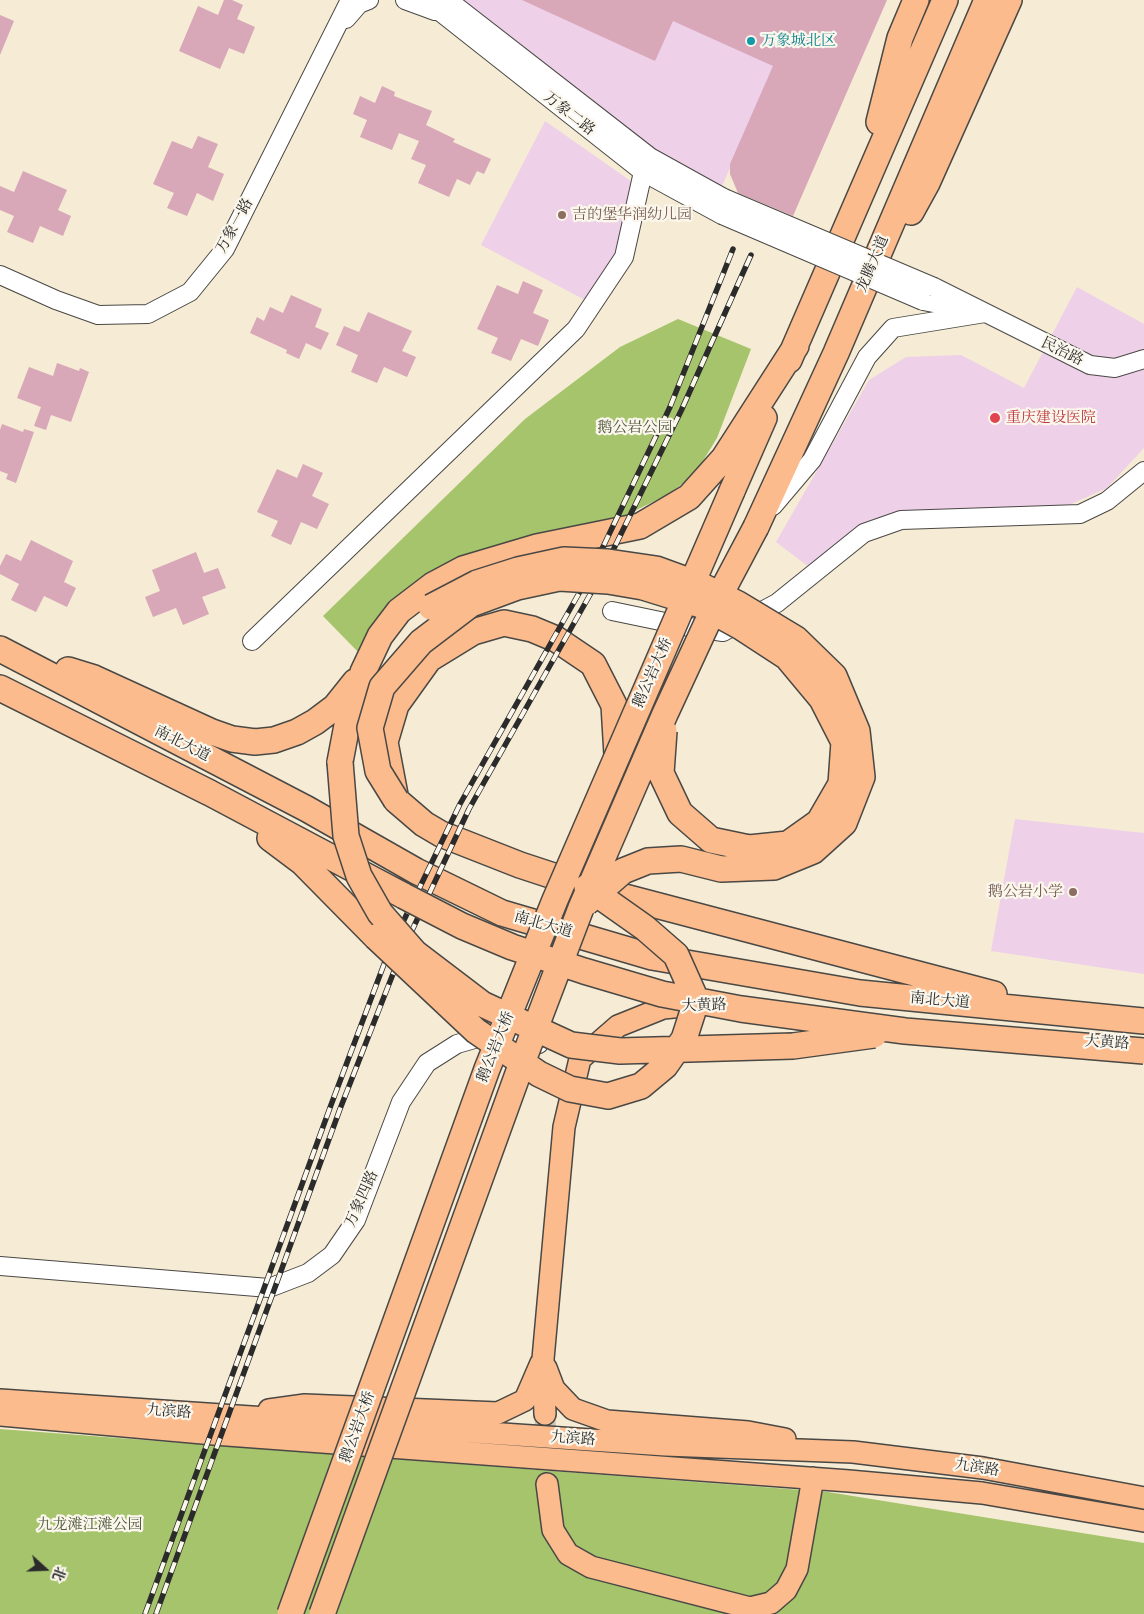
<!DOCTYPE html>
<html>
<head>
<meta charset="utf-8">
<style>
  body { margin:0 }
  #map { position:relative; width:1144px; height:1614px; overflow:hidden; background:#f6ebd5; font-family:"Gentium Book Plus","Noto Serif SC",serif }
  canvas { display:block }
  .north { position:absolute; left:20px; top:1544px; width:50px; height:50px; -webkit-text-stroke:4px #fbf7ec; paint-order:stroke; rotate:110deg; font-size:14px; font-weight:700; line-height:20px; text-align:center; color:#2b2b2b }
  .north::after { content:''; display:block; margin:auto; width:18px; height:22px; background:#2b2b2b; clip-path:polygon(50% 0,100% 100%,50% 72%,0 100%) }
</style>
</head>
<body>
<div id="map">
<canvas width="1144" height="1614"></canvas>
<div class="north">北</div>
</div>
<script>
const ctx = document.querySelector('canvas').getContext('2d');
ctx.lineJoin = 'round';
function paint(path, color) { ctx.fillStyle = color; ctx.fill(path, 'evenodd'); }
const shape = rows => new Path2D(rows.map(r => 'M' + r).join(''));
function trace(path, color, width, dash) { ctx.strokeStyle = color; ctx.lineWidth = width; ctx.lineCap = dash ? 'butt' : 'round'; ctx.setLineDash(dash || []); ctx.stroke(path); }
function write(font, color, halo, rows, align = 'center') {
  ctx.font = font + ' "Gentium Book Plus","Noto Serif SC",serif'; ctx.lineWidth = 4.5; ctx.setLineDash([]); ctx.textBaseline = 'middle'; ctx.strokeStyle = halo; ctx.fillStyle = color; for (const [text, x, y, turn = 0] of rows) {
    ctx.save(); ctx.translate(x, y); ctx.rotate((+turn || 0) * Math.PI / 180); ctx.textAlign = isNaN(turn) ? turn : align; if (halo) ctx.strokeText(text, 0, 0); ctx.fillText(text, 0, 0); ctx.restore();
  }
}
paint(shape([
  [462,0,805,0,722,186,656,150],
  [545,121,635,184,616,254,585,300,481,245],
  [1077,287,1144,324,1144,448,1107,488,1069,505,900,515,809,567,776,542,869,380,906,357,961,355,1024,388],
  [1015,819,1144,833,1144,974,991,951]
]), '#eed0e8');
paint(shape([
  [678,319,751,349,717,438,695,474,669,494,620,518,496,547,423,576,359,653,323,616,525,419,620,347],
  [0,1429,828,1492,1144,1543,1144,1614,0,1614]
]), '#a6c46c');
paint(shape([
  [224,0,232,0,243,5,237,19,255,27,244,54,229,48,220,69,179,51,198,6,218,15],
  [522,0,887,0,793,216,738,193,730,174,730,164,773,66,673,21,655,61],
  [0,15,14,21,0,55],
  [382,86,395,92,394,96,432,111,426,125,455,139,453,142,491,159,484,174,477,171,470,185,457,179,449,197,418,183,426,165,411,159,419,141,399,133,392,150,360,137,367,120,353,114,360,96,375,103],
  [198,136,218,144,208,167,224,174,213,201,197,193,187,216,167,208,174,193,153,184,172,141,192,149],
  [23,171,67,190,58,210,71,216,63,236,40,226,33,243,7,232,14,216,0,210,0,186,14,192],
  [523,281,543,290,533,313,549,320,538,346,521,339,511,361,491,353,498,338,477,329,497,285,518,294],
  [291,295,322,309,315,327,329,333,321,350,306,343,299,359,286,353,287,350,250,333,257,317,264,321,270,307,283,313],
  [368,312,412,331,402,351,416,357,407,377,384,367,377,383,351,372,358,355,336,345,344,326,359,332],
  [57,363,79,371,80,368,89,372,71,422,51,415,46,430,34,426,41,407,17,398,29,367,53,376],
  [2,424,23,432,24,429,34,432,16,483,6,479,8,474,0,471,0,430],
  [303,464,323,473,312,496,329,504,317,529,301,522,291,545,271,536,278,521,257,512,277,469,297,478],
  [31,540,73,561,64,582,76,588,67,607,44,596,36,612,11,600,19,584,0,574,0,566,6,554,21,561],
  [196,552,204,573,218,568,226,588,202,597,209,614,183,625,176,608,153,617,145,597,160,591,152,570]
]), '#d8a7b8');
trace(shape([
  [545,1414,547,1484]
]), '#cdc5b3', 21, [21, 11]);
const minor = shape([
  [405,0,435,11],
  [425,0,643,172,722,215],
  [448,0,650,157,724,198],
  [346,19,359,4,369,0],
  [0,275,56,300,98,315,148,314,190,292,225,249,350,0],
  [934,287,1090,365,1115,368,1144,359],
  [923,301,965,309],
  [773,506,812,460,867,357,893,328,985,313],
  [612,611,689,627,723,632,777,603,864,533,901,520,1080,514,1107,501,1144,471],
  [252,641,576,329,624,257,643,172],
  [0,1266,269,1288,308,1273,332,1255,356,1220,401,1102,427,1063,457,1044,485,1036,529,1040,539,1044]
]);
const major = shape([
  [546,1368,554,1389,573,1409,607,1421,748,1432,785,1439],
  [0,1400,665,1445,853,1452,983,1468,1144,1498],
  [269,1410,305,1405,498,1413,525,1400,541,1363],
  [545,1414,543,1359,564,1127,580,1059,618,1026,663,1008,694,1005],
  [0,1415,214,1434,849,1481,982,1493,1144,1521],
  [547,1484,553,1530,568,1554,591,1567,750,1608,771,1603,786,1590,797,1569,813,1478]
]);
const highway = shape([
  [879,122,900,38,916,0],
  [911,212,927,183,1009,0],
  [789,360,945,0],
  [732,491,764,418],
  [756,527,836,353,987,0],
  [0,649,307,809,416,871,502,913,652,957,860,993,1144,1021],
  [68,670,94,678,212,732,232,739,255,742,274,740,297,732,315,722,335,707,355,682],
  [0,688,210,793,404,896],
  [617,755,614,705,593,664,556,639,532,629,504,623,473,632,429,659,396,705,385,742,396,800,424,824,441,834,520,865,587,887,994,994],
  [340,762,347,725,363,672,380,636,399,611,433,585,463,569,537,547,640,526,689,497,724,458,796,346],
  [270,838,302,862,376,937]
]);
trace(minor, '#494844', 20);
trace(major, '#494844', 24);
trace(highway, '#494844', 28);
trace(minor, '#fff', 18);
trace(major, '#fbbb8d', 21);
trace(highway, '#fbbb8d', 25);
const rail = shape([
  [145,1614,331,1105,389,951,460,804,591,572,670,407,733,249],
  [156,1614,340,1109,400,956,469,809,600,577,681,411,751,255]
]);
trace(rail, '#2b2b2b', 5.5);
trace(rail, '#fbf7ec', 4, [11]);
const minorBridge = shape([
  [724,198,934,287],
  [722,215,923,301]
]);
const highwayBridge = shape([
  [431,607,477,583,518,570,564,560,608,562,656,569,700,585,738,604,796,639,834,676,857,731,862,777,844,823,813,851,774,867,721,869,681,859,648,861,623,871,586,903],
  [340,762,346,836,359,876,380,913,415,953,482,1004,571,1045,620,1051,793,1046,874,1035],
  [396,800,378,771,370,728,382,687,421,642,471,604,517,587,559,578,608,581,643,587,701,605,741,627,787,657,822,699,844,742,841,784,819,822,788,844,749,848,711,840,680,813,661,773,664,731],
  [404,896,462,926,512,947,584,971,662,994,741,1009,905,1031,1144,1051],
  [376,937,476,1031,539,1074,570,1089,608,1096,641,1086,665,1066,684,1039,694,1008,693,993,676,955,645,928,587,887],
  [290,1614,487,1069,555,900,732,491],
  [322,1614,519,1071,581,908,665,714,721,593,756,527]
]);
trace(minorBridge, '#494844', 20, []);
trace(highwayBridge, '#494844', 28, []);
trace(minorBridge, '#fff', 18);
trace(highwayBridge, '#fbbb8d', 25);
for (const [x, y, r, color] of [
  [751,41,5,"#0f9aa8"],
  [562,215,5,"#8d6e63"],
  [995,418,6,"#e0444e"],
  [1073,892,5,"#8d6e63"]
]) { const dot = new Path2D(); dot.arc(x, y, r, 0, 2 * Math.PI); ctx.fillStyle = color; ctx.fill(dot); trace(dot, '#fbf7ec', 2); }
write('15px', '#0d838f', '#fbf7ec', [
  ["万象城北区",761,41]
], 'left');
write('15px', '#2b2b2b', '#fbf7ec', [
  ["万象二路",569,114,38],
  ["万象一路",235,226,-61],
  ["龙腾大道",873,264,-67],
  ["民治路",1062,352,26],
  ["鹅公岩大桥",653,673,-66],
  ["南北大道",182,744,27],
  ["南北大道",543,925,16],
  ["南北大道",940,1001,5],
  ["大黄路",704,1006,-2],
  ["大黄路",1107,1043,3],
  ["鹅公岩大桥",496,1047,-68],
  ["万象四路",362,1199,-66],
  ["九滨路",169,1412,4],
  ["鹅公岩大桥",358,1427,-70],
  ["九滨路",573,1439,4],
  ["九滨路",977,1468,9]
]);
write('15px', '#785e54', '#fbf7ec', [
  ["吉的堡华润幼儿园",572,215],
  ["鹅公岩小学",1063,892,"right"]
], 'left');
write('15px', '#be3a42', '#fbf7ec', [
  ["重庆建设医院",1006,418]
], 'left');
write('15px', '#50593e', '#fbf7ec', [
  ["鹅公岩公园",635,428],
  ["九龙滩江滩公园",90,1525]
]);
</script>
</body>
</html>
